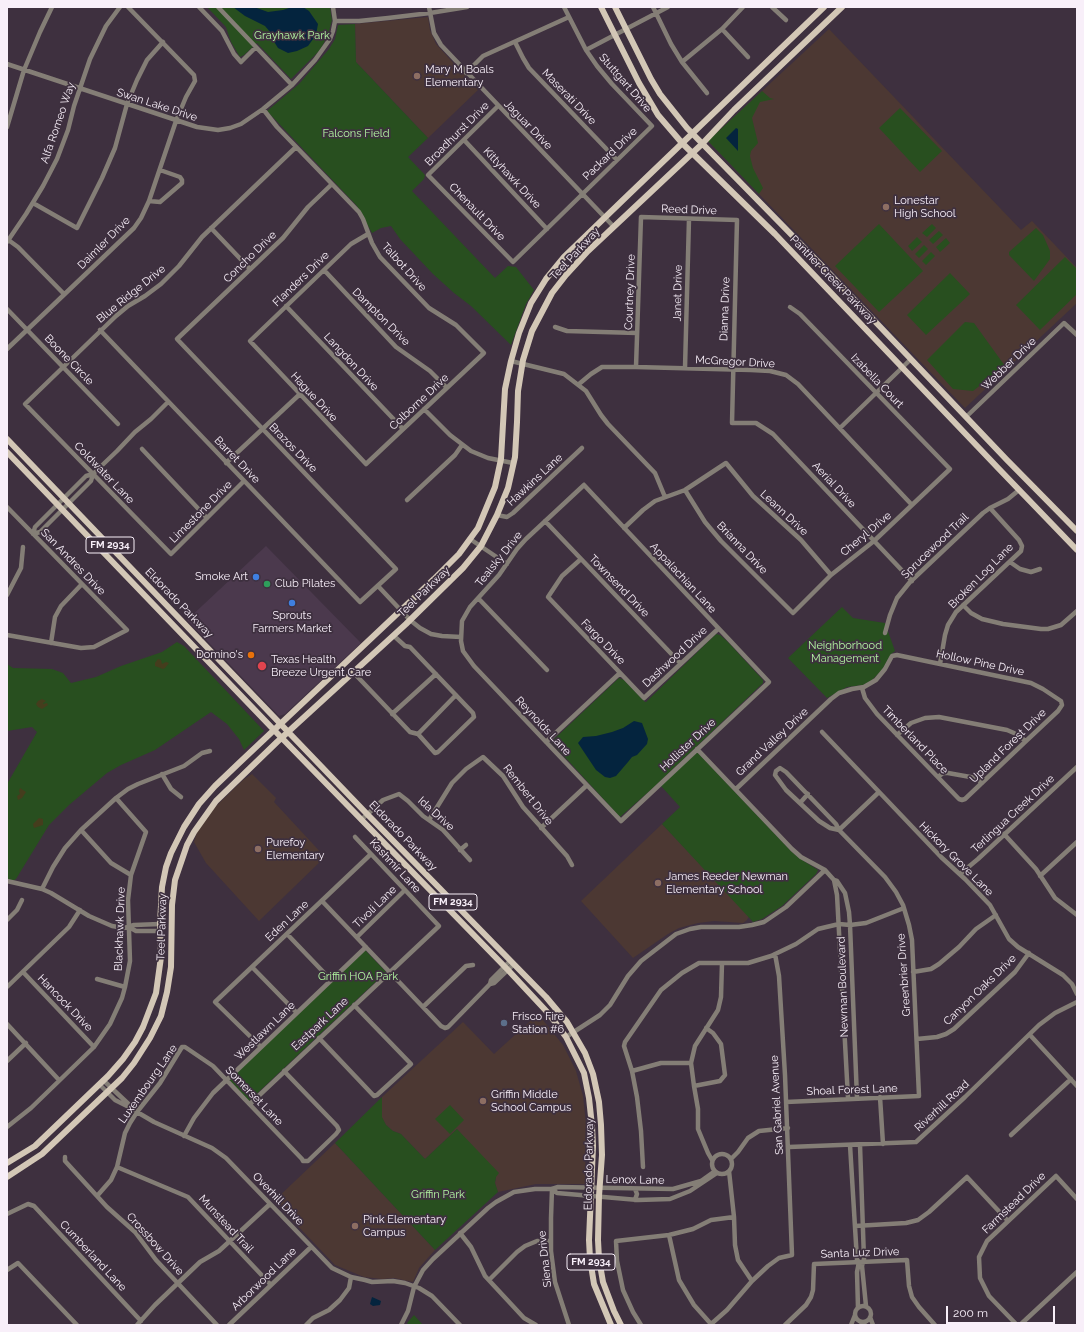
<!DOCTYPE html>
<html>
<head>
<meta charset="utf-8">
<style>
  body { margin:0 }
  #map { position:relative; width:1084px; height:1332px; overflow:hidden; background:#3e303f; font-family:Raleway,sans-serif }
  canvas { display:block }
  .frame { position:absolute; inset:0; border:8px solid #f8eff9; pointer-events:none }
  .scale { position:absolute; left:946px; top:1306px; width:109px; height:18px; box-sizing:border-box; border:2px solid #f8eff9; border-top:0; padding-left:5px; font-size:12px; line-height:14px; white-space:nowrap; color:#f8eff9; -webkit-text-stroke:3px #3e303f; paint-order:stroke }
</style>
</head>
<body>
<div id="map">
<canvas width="1084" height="1332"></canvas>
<div class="frame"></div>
<div class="scale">200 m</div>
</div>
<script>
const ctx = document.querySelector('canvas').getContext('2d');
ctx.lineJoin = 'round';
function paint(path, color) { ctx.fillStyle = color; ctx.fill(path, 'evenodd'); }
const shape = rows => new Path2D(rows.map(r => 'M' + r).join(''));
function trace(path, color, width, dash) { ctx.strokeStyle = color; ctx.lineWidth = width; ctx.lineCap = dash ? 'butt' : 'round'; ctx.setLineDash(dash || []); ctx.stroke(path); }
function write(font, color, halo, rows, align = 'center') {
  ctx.font = font + ' Raleway,sans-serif'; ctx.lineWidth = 3.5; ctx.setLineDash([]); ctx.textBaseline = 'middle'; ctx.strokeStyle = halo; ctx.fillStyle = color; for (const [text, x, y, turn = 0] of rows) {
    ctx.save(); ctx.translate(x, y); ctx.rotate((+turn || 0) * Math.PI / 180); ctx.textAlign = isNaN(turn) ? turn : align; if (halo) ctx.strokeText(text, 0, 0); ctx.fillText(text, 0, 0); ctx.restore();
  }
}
paint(shape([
  [266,546,361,643,285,714,279,716,187,620]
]), '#4b394d');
paint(shape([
  [428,17,430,30,436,44,478,90,428,138,356,62,355,24],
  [829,29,1021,230,1032,221,1077,268,1077,303,965,408,708,141],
  [252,774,276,798,274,802,325,857,259,921,206,863,194,842,197,832,215,807,243,780],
  [662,824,749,916,747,920,743,923,714,921,698,923,679,928,668,934,633,958,581,901],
  [538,1014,563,1045,576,1071,583,1096,586,1124,585,1184,536,1184,498,1192,495,1183,496,1177,457,1129,425,1159,401,1134,393,1131,386,1125,382,1118,382,1097,463,1022,494,1054],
  [335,1143,435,1250,419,1268,413,1282,394,1278,382,1279,364,1277,335,1265,274,1201]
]), '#4c3833');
paint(shape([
  [207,7,330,7,332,20,328,35,320,50,291,79,257,43,244,55,240,57,231,42,226,27],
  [355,24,356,62,428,138,408,157,425,175,424,179,412,191,495,278,508,266,516,267,534,290,526,304,511,345,471,306,454,293,433,274,400,239,391,226,381,228,372,233,357,206,267,111,299,84,329,49,335,39,338,25],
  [762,91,770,98,774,99,760,102,752,118,758,143,751,151,750,156,753,168,763,188,759,194,708,141],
  [900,108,942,151,920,172,879,128],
  [879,224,923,271,879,312,835,266],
  [932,224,936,228,927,237,922,233],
  [1036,228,1043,235,1050,251,1050,259,1034,281,1009,255,1009,252],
  [939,231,943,235,933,244,929,240],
  [917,237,922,242,912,251,908,246],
  [946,238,950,243,940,252,936,247],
  [924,245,928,249,919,258,915,254],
  [931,252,935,256,926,265,922,261],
  [1065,257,1077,269,1077,294,1040,330,1016,305],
  [950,273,970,294,926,335,907,315],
  [965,322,974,323,1005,366,973,391,953,389,927,360],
  [842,607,853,618,885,623,895,651,891,654,882,670,871,681,863,685,847,687,827,698,788,658],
  [716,634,720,635,727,641,763,680,763,683,654,787,620,817,551,742,619,678,624,680,645,702,646,702],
  [177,642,184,646,264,731,244,750,239,739,227,724,211,712,155,750,121,765,107,773,69,805,49,825,16,879,7,884,7,784,37,732,32,727,7,731,7,664,13,668,52,669,63,673,71,683,96,677,121,666,162,652],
  [697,752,791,851,799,858,818,870,816,874,782,906,762,919,753,922,662,824,680,807,661,786],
  [365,950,386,972,249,1101,229,1080],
  [382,1097,382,1117,386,1125,393,1131,401,1134,425,1159,457,1129,499,1173,496,1177,495,1183,498,1192,435,1250,335,1143],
  [450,1105,464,1120,450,1134,435,1119],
  [414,1315,423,1325,409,1325,407,1323]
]), '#284f1f');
paint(shape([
  [158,659,161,660,162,664,166,662,169,663,165,668,163,669,155,666,155,663],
  [42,699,46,701,43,703,43,704,47,703,48,705,42,709,38,707,36,704,38,701],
  [20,788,26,792,22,798,18,800,17,796,20,794,19,791],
  [39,818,43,819,43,825,34,828,33,824]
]), '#453d1d');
paint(shape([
  [233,7,254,7,268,12,283,10,292,7,303,7,309,11,318,24,316,35,308,46,297,51,288,53,278,48,273,40,271,33,265,26,245,16],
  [736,128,738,129,738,151,726,138],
  [634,721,642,723,648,739,647,744,637,755,632,757,628,762,616,776,610,778,605,777,596,770,578,743,583,737,596,736,612,732,623,728],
  [372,1297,381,1301,380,1305,373,1306,370,1304]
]), '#04243e');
trace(shape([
  [199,7,222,31,234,54,241,62,256,47],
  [218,7,292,85],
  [429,7,434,33,441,45,614,227],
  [653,7,671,44,682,62,707,93],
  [772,7,786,20],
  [335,21,359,21,388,18,430,13,467,7],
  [722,29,748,57],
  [515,42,523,58,529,68,617,160],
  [586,50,668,7],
  [682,62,722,29,743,7],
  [7,64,197,127,218,130,230,128,241,124,263,109,292,85,315,60,330,39,333,31,335,21,333,7],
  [466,73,483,56,569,17],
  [498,106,428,175,513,262,652,126,612,84,597,66,586,50,564,7],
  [263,109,277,127,359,212,363,219,372,243,380,257,429,308,456,325,484,353,366,464,250,341,351,244,368,234],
  [7,127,24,70,40,32,52,7],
  [465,141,547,229],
  [149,201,160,202,182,183,182,180,180,177,160,170],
  [33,203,77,228,102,178,115,148,127,104,137,80,147,60,163,42],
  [211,228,250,269],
  [7,239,18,247,64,294],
  [7,242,26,214,43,186,57,159,68,130,74,106,90,59,106,26,120,7],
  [324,270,396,347,430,371,447,388],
  [286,306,403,429],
  [7,309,118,424],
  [555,327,567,331,637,333],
  [100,330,360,602,396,569,177,339,283,238,308,207,332,184],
  [7,349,134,228,141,218,149,201,176,121,186,97,195,81,194,75,128,7],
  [511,361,564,374,586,391,601,415,608,424,655,473,665,497],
  [636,367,641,217,737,220,732,423,756,423,773,434,912,581],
  [685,368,689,219],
  [579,384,591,374,602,367,636,367,751,370,770,371,786,375,798,384,912,505],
  [424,409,450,435,471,451,488,458,513,463],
  [966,417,1064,323,1077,335],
  [840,428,911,359],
  [142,449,207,518],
  [226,463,300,394],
  [93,474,91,481,40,532,33,534,35,527,86,476,93,474,117,451,135,432,151,419,168,402],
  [244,481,171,554,25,404,116,316,128,306,145,296,161,284,179,266,202,237,296,147],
  [584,485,769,682,621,821,474,666,463,651,461,641,462,621,470,607,499,575,517,549,526,539,584,485],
  [685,490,705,522,721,541,793,613,831,575,874,541,950,469,800,314,790,307],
  [407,500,455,455,462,445],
  [7,507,127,630,94,647,81,648,7,635],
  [497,515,507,517,513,513,582,448],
  [545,521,680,663],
  [624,528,643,510,655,501,685,490,726,463,753,496,801,540,831,575],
  [470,539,507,564],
  [581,559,562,576,548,597,644,698,718,629],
  [1010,562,1020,569,1031,572,1040,569],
  [378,586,410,620,420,628,431,634,442,636,461,637],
  [7,595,21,568,23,547],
  [478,598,547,670],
  [963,605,971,613,982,619,1003,624,1041,629,1048,629,1061,625,1077,611],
  [885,633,890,615,897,598,910,582,983,513,990,508,1008,499,1019,490],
  [51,643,55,617,61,606,82,584],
  [940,664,945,635,948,625,956,612,1021,551,1022,546,1019,540,990,508],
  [353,672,410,732,418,734,435,753,438,752,474,717,473,713,410,647,405,646,394,636],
  [392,714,436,674],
  [822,732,941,857,965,879,990,905,1009,939,1018,947,1063,975,1072,984,1077,994],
  [418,734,456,695],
  [897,735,911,723,925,718,939,717,1007,730,1014,733,1026,741],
  [546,742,620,673],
  [697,749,792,849,801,857,825,870,834,880,837,881,845,893,849,912,850,925,857,1098],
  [162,774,171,789,181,797],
  [938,777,943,773,948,773,976,778,982,783],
  [736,789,831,699,839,693,852,689,864,687,876,680,885,669,892,656,897,655,1031,683,1043,689,1061,701,1062,705,1058,711,1026,741,965,799,962,800,959,799,877,714,865,698,862,688],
  [800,803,808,794],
  [361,820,383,800,399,794,408,801,423,816,443,830,470,860],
  [429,820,452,783,466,769,483,757,503,776,523,807,567,856,572,865],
  [541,828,586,786],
  [81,830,111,863,131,875],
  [839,830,879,792],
  [1004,834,1036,869,1055,898,1077,915],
  [460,850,466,845],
  [960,874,978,859,1077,767],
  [1040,876,1077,842],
  [834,880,837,895,848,1098],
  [7,881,42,889,51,893,89,916,112,926,124,928,134,925,160,924],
  [42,889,53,867,65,848,81,830,116,798,128,789,138,784,184,766,202,753,210,751],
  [322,901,441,1026,445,1028,448,1027,490,984,494,983,514,964],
  [7,920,17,910,22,900],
  [129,927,136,931,160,931],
  [287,934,331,980],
  [357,937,405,890],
  [252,967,297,1013],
  [23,972,94,1047],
  [913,972,931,969,939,964,959,947,976,929,996,915],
  [97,979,125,987],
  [490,984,491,980,510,961],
  [7,987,69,927,80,910],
  [423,1007,466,966,473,965],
  [7,1024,59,1080],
  [1030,1035,1077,1086],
  [566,1037,600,1015,610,1005,628,976,641,961,676,934,690,929,701,927,739,927,752,925,764,922,786,907,825,870],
  [319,1038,374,1096,377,1095,411,1064,354,1005],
  [917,1039,937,1037,946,1034,954,1029,1015,972,1029,953],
  [261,1047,215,1002,371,854],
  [7,1061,26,1043],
  [632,1071,661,1063,691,1063],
  [103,1080,137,1112,154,1122,212,1148,226,1158,332,1268,351,1277,365,1280,372,1282,393,1281,405,1283,419,1288,432,1296,460,1325],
  [99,1084,115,1100,129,1107],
  [694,1086,720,1081,725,1075,721,1044,713,1033,706,1028],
  [880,1097,883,1144],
  [786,1102,919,1096,912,940,909,925,903,905,896,892,885,877,839,830,836,824,786,772,780,768,776,771,775,775,786,790,819,821,830,828,839,830],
  [250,1104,439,926,355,837],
  [7,1127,31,1108,94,1047,110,1024,122,998,125,987,130,961,128,900,131,875,146,832,116,798],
  [1011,1135,1071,1079],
  [184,1136,194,1118,213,1093,366,947],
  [850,1145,857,1260,859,1262,857,1272,858,1308],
  [860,1145,864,1259,862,1266,866,1306],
  [789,1147,916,1142,965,1097,1039,1025,1055,1013,1077,1002],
  '712 1164a10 10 0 1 1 20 0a10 10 0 1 1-20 0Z',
  [65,1157,65,1161,107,1207,135,1232,156,1260,217,1325],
  [731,1159,738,1152,748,1138,759,1131,788,1128],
  [712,1160,708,1153,698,1129,698,1109,694,1086,691,1063,695,1046,718,1010,721,997,722,963],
  [117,1167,188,1197,271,1285],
  [643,1167,641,1131,637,1097,632,1071,624,1046,625,1042,661,990,682,973,699,963,748,963,771,956,796,944,818,929,839,924,850,925,866,923,904,908],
  [729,1171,734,1217,735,1245,738,1260,752,1281],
  [552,1189,557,1193,638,1200,670,1199,690,1191,717,1173],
  [552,1189,551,1218,551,1251,555,1282,569,1325],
  [97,1196,111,1180,117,1167,125,1133,130,1123,137,1112,160,1083,182,1047,185,1047,213,1066,302,1159,303,1161,308,1161,336,1134,339,1130,337,1126,284,1071],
  [635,1200,637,1194,635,1189],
  [7,1214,28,1204,34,1206,141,1321],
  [855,1226,906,1223,918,1220,929,1212,967,1177,1008,1221],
  [460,1233,471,1247,485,1276,524,1318,536,1325],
  [669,1235,679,1280,694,1305,711,1324],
  [7,1270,18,1263,77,1325],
  [489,1280,517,1252,525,1246,537,1241,551,1241],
  '855 1314a8 8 0 1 1 16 0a8 8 0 1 1-16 0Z',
  [870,1317,873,1325],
  [137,1325,155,1305,200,1262,219,1251,270,1204],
  [229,1325,311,1247],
  [306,1325,313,1318,329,1310,340,1300,349,1288,351,1277],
  [401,1325,408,1311,414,1287,423,1270,433,1259,488,1208,496,1202,514,1192,535,1189,552,1189,558,1187,673,1189,701,1181,715,1171],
  [641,1325,633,1312,623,1290,617,1261,616,1241,669,1235,693,1229,711,1220,734,1217],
  [710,1325,727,1310,752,1281,768,1266,779,1258,792,1255,785,1075,779,976,775,954],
  [785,1325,806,1305,811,1297,813,1290,814,1264,907,1260,909,1286,912,1297,919,1307,935,1325],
  [851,1325,855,1315],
  [1017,1325,989,1296,980,1278,979,1257,987,1241,1056,1176,1077,1199],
  [1020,1325,1077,1272]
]), '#847e76', 4.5);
trace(shape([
  [601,7,639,83,658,115,682,143,775,234,999,469,1077,550],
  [615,7,651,79,660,94,687,128,826,270,1007,460,1077,531],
  [7,439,367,814,546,997,567,1022,585,1053,593,1074,599,1102,601,1125,602,1155,599,1196,598,1240,599,1259,603,1282,614,1311,621,1325],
  [7,452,274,730,508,970,549,1014,566,1037,584,1073,589,1098,592,1126,593,1146,589,1240,590,1259,594,1284,611,1325],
  [7,1163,35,1146,108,1076,123,1059,135,1042,143,1027,156,993,161,957,160,924,162,887,166,867,171,853,184,827,199,804,215,786,238,764,434,579,459,554,478,528,495,487,501,459,505,389,511,361,519,333,531,303,546,279,564,257,623,200,824,7],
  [7,1177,42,1154,122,1078,134,1063,150,1038,161,1016,167,992,171,967,172,905,175,880,187,845,194,832,216,801,277,742,406,624,463,568,481,546,497,515,508,488,515,457,517,422,518,391,523,360,532,331,552,293,566,275,588,251,702,144,734,110,842,7]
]), '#d3c7b6', 6);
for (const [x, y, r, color] of [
  [417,76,4,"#8d6e63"],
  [886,207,4,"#8d6e63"],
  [256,577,4,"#3f7fe0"],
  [267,584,4,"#2e9e5b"],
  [292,603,4,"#3f7fe0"],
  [251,655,4,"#e8710a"],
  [262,666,5,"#e0444e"],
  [258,849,4,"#8d6e63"],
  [658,883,4,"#8d6e63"],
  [504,1023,4,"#5c6f8a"],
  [483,1101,4,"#8d6e63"],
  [355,1226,4,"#8d6e63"]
]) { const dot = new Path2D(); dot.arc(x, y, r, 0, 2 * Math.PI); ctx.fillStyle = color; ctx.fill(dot); trace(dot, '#3e303f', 1.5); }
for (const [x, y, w] of [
  [110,545,48],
  [453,902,48],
  [591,1262,48]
]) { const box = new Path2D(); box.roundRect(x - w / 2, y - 8, w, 16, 3); ctx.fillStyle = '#3e303f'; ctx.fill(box); trace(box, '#f8eff9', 1); }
write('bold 10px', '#f8eff9', null, [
  ["FM 2934",110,545],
  ["FM 2934",453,902],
  ["FM 2934",591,1262]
]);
write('11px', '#b2f7a1', '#3e303f', [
  ["Grayhawk Park",292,36],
  ["Falcons Field",356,134],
  ["Neighborhood",845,646],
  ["Management",845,659],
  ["Griffin HOA Park",358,977],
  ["Griffin Park",438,1195]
]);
write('11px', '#f8eff9', '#3e303f', [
  ["Mary M Boals",425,70],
  ["Elementary",425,83],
  ["Lonestar",894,201],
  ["High School",894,214],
  ["Smoke Art",248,577,"right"],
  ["Club Pilates",275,584],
  ["Sprouts",292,616,"center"],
  ["Farmers Market",292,629,"center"],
  ["Domino's",243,655,"right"],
  ["Texas Health",271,660],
  ["Breeze Urgent Care",271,673],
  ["Purefoy",266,843],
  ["Elementary",266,856],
  ["James Reeder Newman",666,877],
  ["Elementary School",666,890],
  ["Frisco Fire",512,1017],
  ["Station #6",512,1030],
  ["Griffin Middle",491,1095],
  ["School Campus",491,1108],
  ["Pink Elementary",363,1220],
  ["Campus",363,1233]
], 'left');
write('11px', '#f8eff9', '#3e303f', [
  ["Stuttgart Drive",625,83,49],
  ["Maserati Drive",569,97,46],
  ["Swan Lake Drive",157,105,18],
  ["Alfa Romeo Way",58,123,-71],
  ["Jaguar Drive",528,125,46],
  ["Broadhurst Drive",457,134,-45],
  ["Packard Drive",610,154,-44],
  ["Kittyhawk Drive",512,178,47],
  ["Reed Drive",689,210,2],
  ["Chenault Drive",477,212,46],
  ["Daimler Drive",104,243,-45],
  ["Teel Parkway",575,254,-47],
  ["Concho Drive",250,257,-44],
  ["Talbot Drive",404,267,48],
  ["Flanders Drive",301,279,-44],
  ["Panther Creek Parkway",833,280,46],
  ["Courtney Drive",630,292,-88],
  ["Janet Drive",678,293,-89],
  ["Blue Ridge Drive",131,294,-39],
  ["Dianna Drive",725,309,-88],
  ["Dampton Drive",381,317,45],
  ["Boone Circle",69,360,46],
  ["Langdon Drive",351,362,47],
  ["McGregor Drive",735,362,3],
  ["Webber Drive",1009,364,-44],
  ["Izabella Court",877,381,46],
  ["Hague Drive",314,397,47],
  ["Colborne Drive",419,402,-43],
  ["Brazos Drive",293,448,46],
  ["Barret Drive",237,460,46],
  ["Coldwater Lane",104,473,46],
  ["Hawkins Lane",535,480,-43],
  ["Aerial Drive",834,485,47],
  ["Limestone Drive",201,512,-45],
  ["Leann Drive",784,513,43],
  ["Cheryl Drive",866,534,-40],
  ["Sprucewood Trail",935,546,-44],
  ["Brianna Drive",742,548,46],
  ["Tealsky Drive",499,559,-51],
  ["San Andres Drive",73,562,46],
  ["Broken Log Lane",981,576,-45],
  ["Appalachian Lane",683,578,47],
  ["Townsend Drive",619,586,46],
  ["Teel Parkway",424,592,-44],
  ["Eldorado Parkway",179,603,46],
  ["Fargo Drive",603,642,46],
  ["Dashwood Drive",675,657,-43],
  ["Hollow Pine Drive",980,663,12],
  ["Reynolds Lane",543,726,47],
  ["Timberland Place",915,740,46],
  ["Grand Valley Drive",772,742,-43],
  ["Hollister Drive",688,745,-43],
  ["Upland Forest Drive",1008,746,-44],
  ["Rembert Drive",528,795,52],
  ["Ida Drive",436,814,42],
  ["Terlingua Creek Drive",1013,814,-43],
  ["Eldorado Parkway",403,836,46],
  ["Hickory Grove Lane",956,859,45],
  ["Kashmir Lane",395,866,47],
  ["Tivoli Lane",375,907,-44],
  ["Eden Lane",287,921,-43],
  ["Teel Parkway",162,927,-88],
  ["Blackhawk Drive",120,929,-88],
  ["Greenbrier Drive",904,975,-94],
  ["Newman Boulevard",843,987,-92],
  ["Canyon Oaks Drive",980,990,-44],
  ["Hancock Drive",65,1003,46],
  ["Eastpark Lane",320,1024,-43],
  ["Westlawn Lane",265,1031,-44],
  ["Luxembourg Lane",148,1084,-55],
  ["Shoal Forest Lane",852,1090,-2],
  ["Somerset Lane",254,1096,46],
  ["San Gabriel Avenue",777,1105,-93],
  ["Riverhill Road",942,1106,-43],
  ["Eldorado Parkway",589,1164,-89],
  ["Lenox Lane",635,1180,1],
  ["Overhill Drive",278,1199,46],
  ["Farmstead Drive",1014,1203,-44],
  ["Munstead Trail",226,1224,47],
  ["Crossbow Drive",155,1244,48],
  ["Santa Luz Drive",860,1253,-2],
  ["Cumberland Lane",93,1256,47],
  ["Siena Drive",545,1259,-96],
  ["Arborwood Lane",264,1279,-44]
]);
</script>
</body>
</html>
